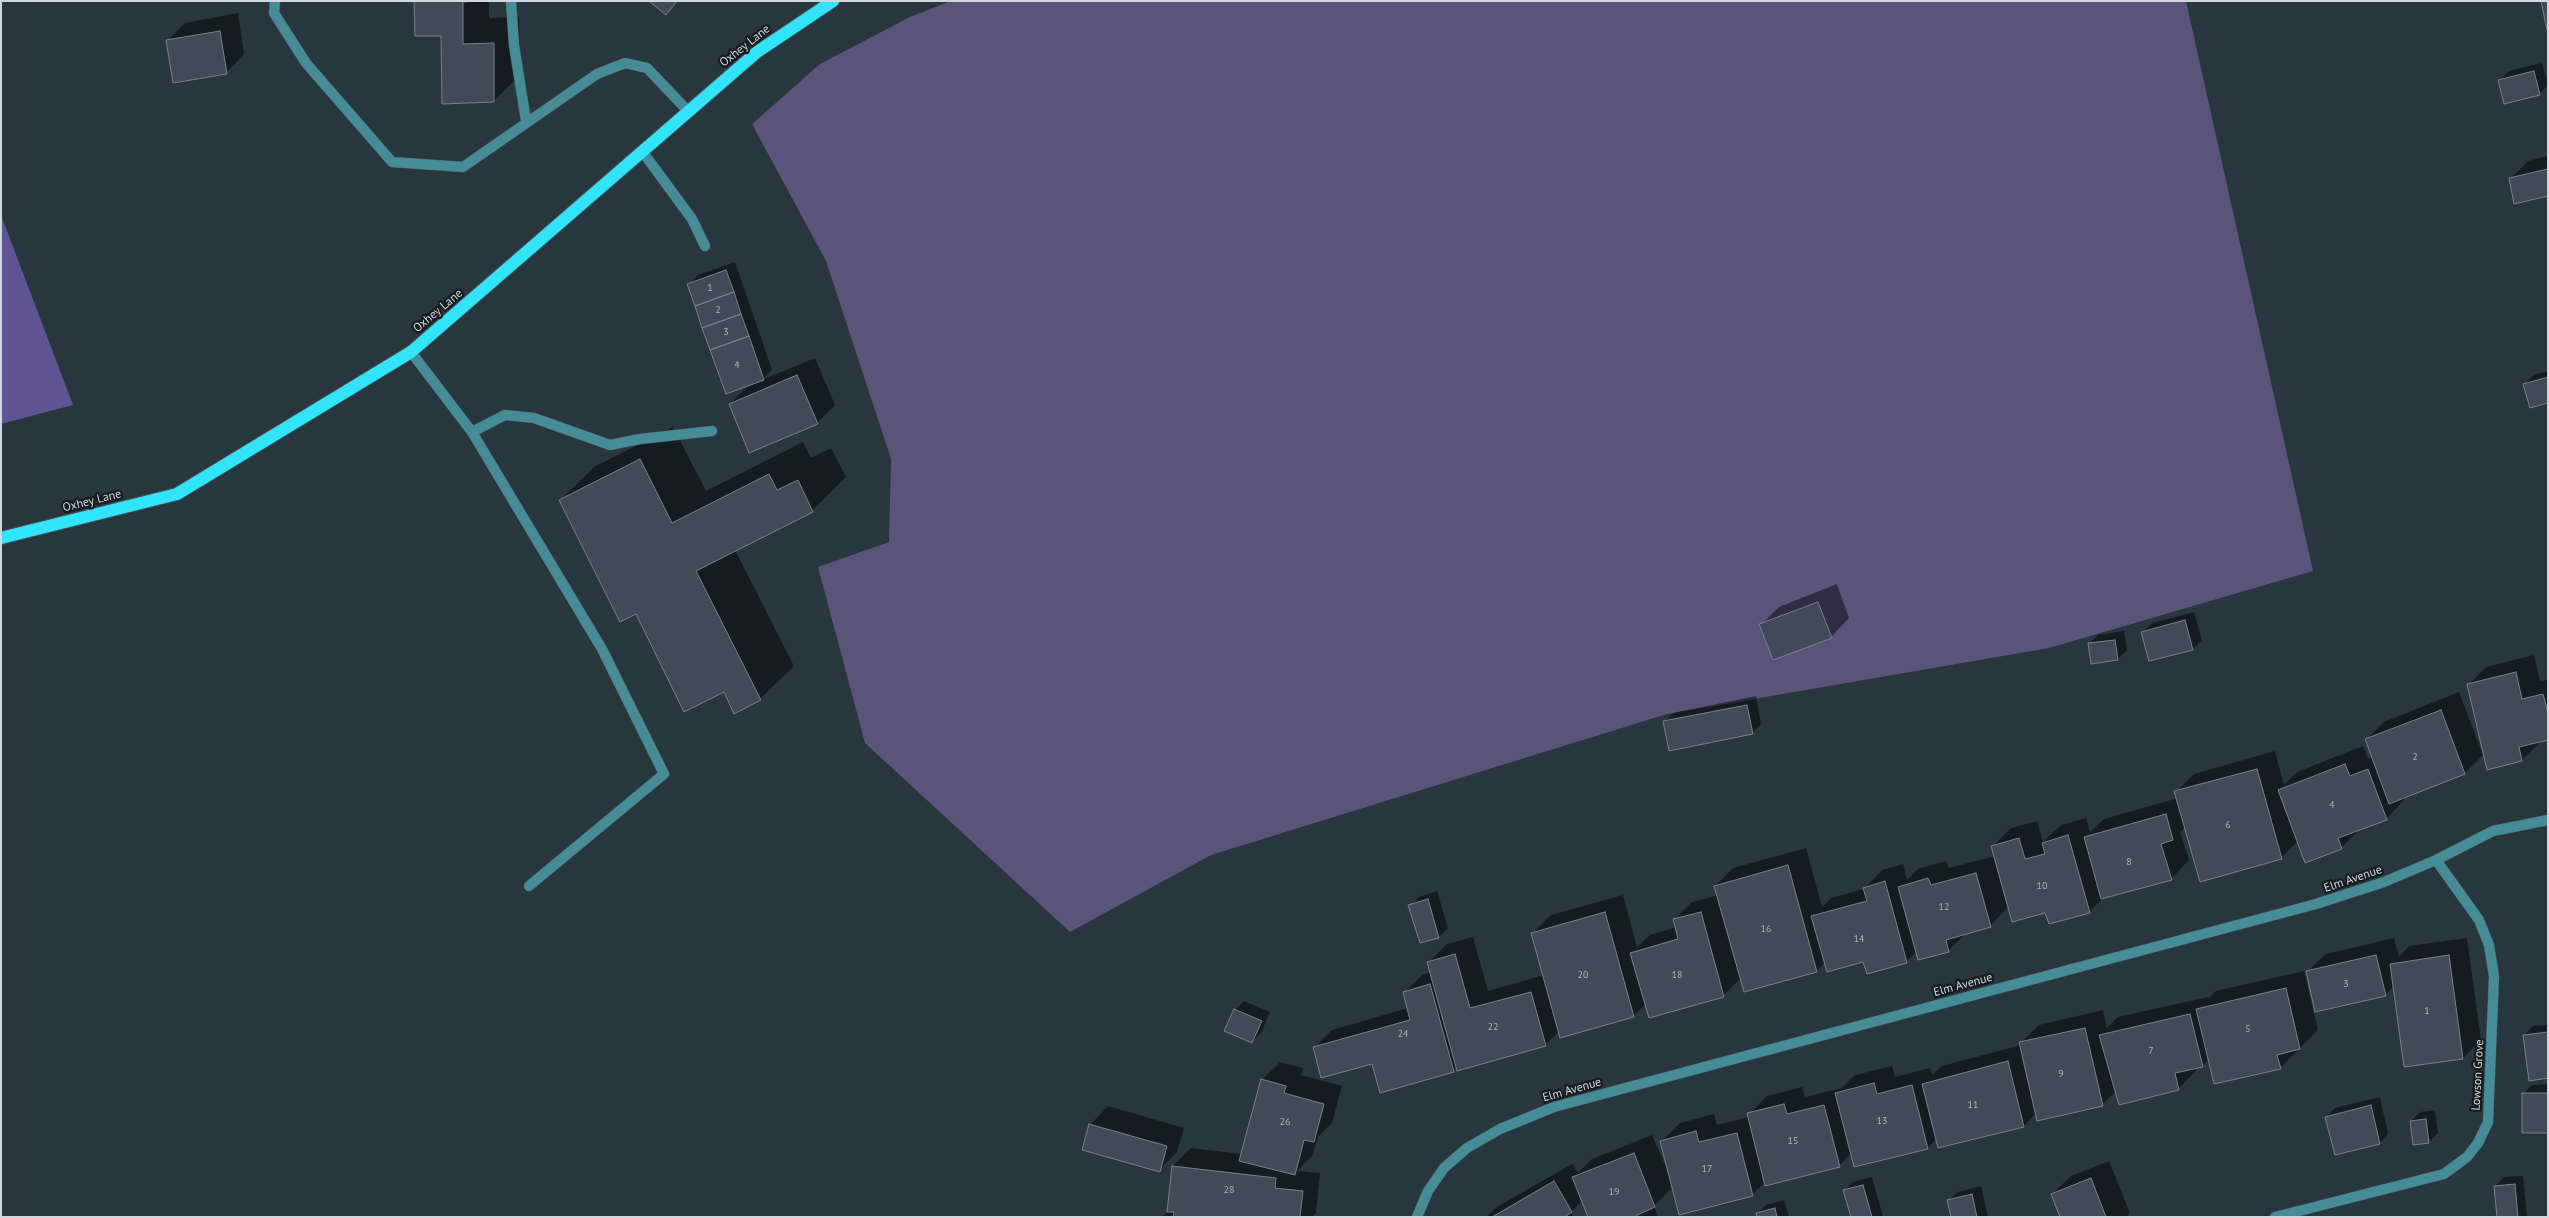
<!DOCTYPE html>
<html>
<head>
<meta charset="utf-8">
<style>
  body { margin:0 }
  #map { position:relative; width:2549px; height:1218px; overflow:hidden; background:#28363e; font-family:"PT Sans",sans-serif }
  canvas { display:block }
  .frame { position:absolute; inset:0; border:2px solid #cfd8de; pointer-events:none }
</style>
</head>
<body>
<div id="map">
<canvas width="2549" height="1218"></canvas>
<div class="frame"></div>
</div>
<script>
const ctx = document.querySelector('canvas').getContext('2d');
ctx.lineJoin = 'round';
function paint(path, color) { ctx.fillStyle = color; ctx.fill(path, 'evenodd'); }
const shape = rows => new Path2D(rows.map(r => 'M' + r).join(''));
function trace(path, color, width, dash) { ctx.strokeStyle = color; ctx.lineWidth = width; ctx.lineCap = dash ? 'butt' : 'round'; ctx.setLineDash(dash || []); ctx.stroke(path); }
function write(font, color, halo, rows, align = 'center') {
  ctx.font = font + ' "PT Sans",sans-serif'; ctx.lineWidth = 4.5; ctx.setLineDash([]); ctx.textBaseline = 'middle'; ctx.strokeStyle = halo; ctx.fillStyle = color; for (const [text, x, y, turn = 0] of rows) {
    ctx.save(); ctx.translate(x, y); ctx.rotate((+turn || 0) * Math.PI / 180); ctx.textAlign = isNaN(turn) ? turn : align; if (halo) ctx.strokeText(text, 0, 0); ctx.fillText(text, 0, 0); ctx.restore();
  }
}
paint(shape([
  [951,1,2186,1,2313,571,2049,648,1667,714,1211,855,1070,932,865,743,818,567,889,542,891,459,826,261,752,124,820,64,910,17]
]), '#5b547a');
paint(shape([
  [1,215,73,405,1,424]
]), '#605393');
paint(shape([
  [415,1,489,1,489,18,519,17,520,75,494,101],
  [238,13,244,54,226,73,167,41,185,23],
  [2542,63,2548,85,2539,94,2500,80,2509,71],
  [2548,156,2548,194,2510,179,2528,161],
  [735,262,772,370,762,380,815,358,835,405,817,423,730,404,751,383,689,284,698,275],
  [2548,371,2548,402,2525,384,2534,375],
  [673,427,706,491,803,442,811,458,831,448,846,477,813,510,735,550,794,666,760,699,724,691,636,612,561,500,594,467],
  [1837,584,1849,618,1831,637,1761,625,1779,607],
  [2194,612,2202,640,2193,649,2150,660,2143,632,2152,623],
  [2124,631,2127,650,2118,659,2089,644,2098,635],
  [2534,655,2540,681,2548,680,2548,739,2540,742,2522,760,2468,685,2486,667],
  [2459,692,2483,755,2465,773,2403,797,2404,800,2386,819,2359,830,2341,848,2298,841,2281,858,2186,826,2180,832,2189,860,2171,879,2104,897,2089,912,2046,911,2009,906,1990,926,1967,932,1948,951,1917,951,1906,962,1864,960,1825,962,1817,971,1744,991,1741,978,1723,996,1646,1004,1633,1016,1559,1031,1545,1045,1457,1067,1453,1071,1373,1063,1314,1048,1332,1030,1408,1008,1404,993,1422,975,1431,972,1429,962,1447,944,1473,937,1488,991,1544,975,1533,933,1551,915,1623,895,1637,947,1650,935,1676,927,1674,920,1692,902,1718,895,1715,886,1733,868,1806,848,1822,907,1831,898,1864,889,1882,870,1903,864,1907,880,1918,869,1946,861,1949,868,1995,856,1993,846,2011,828,2037,821,2043,842,2061,825,2086,818,2090,832,2104,819,2178,798,2176,792,2194,774,2275,751,2284,785,2297,772,2363,746,2368,759,2373,757,2366,740,2384,722],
  [1756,696,1761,724,1752,733,1664,722,1673,713],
  [1437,891,1448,928,1439,937,1410,906,1419,897],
  [2394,938,2399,957,2409,946,2467,938,2481,1040,2463,1058,2394,986,2385,995,2307,972,2326,954],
  [2304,971,2318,1030,2280,1068,2209,1059,2202,1066,2195,1068,2196,1071,2178,1089,2116,1091,2102,1105,2036,1113,2024,1126,1937,1138,1928,1148,1851,1153,1839,1166,1765,1182,1752,1195,1673,1187,1654,1206,1658,1217,1589,1217,1583,1200,1571,1212,1573,1217,1487,1217,1495,1208,1572,1164,1578,1173,1592,1159,1652,1135,1672,1181,1662,1141,1680,1123,1714,1114,1717,1125,1749,1117,1749,1114,1767,1096,1802,1087,1805,1097,1842,1088,1855,1075,1892,1066,1895,1077,1930,1068,1932,1075,1942,1066,2021,1045,2021,1043,2039,1025,2103,1010,2107,1028,2118,1017,2208,997,2209,998,2216,991],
  [1244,1001,1270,1012,1261,1033,1252,1042,1235,1010],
  [2548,1025,2548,1077,2524,1035,2533,1026],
  [1280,1062,1303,1068,1301,1075,1342,1086,1332,1123,1318,1137,1312,1156,1297,1171,1320,1173,1316,1213,1312,1217,1162,1217,1168,1212,1173,1166,1191,1148,1242,1154,1262,1080],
  [2548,1084,2548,1132,2523,1094,2532,1085],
  [2380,1097,2388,1134,2380,1143,2326,1117,2335,1108],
  [1108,1106,1184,1128,1177,1152,1159,1170,1090,1125],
  [2435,1110,2438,1133,2429,1142,2411,1121,2420,1112],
  [2109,1161,2130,1213,2126,1217,2062,1217,2052,1194,2071,1176],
  [2523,1176,2527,1217,2498,1217,2495,1186,2504,1177],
  [1872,1177,1883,1217,1852,1217,1845,1190,1853,1182],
  [1981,1186,1988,1217,1952,1217,1949,1200,1958,1192],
  [1784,1200,1789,1217,1758,1217,1757,1214,1766,1205]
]), '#0007');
const building = shape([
  [414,1,474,1,463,2,463,44,494,43,494,102,442,104,441,36,415,36,414,1],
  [649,1,677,1,666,15,649,1],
  [2541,1,2548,1,2548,29,2547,30,2541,1],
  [220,31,227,74,173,83,166,40,220,31],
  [2534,71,2540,95,2504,104,2498,80,2534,71],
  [2548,169,2548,196,2514,204,2509,178,2548,169],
  [726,270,734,292,695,306,687,284,726,270],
  [734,292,741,314,702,328,695,306,734,292],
  [741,314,749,336,710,350,702,328,741,314],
  [749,336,764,380,726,394,710,350,749,336],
  [797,375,818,424,749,453,729,404,797,375],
  [2548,377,2548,403,2530,408,2523,384,2548,377],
  [640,459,672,523,769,474,777,490,798,480,813,512,696,571,761,700,734,714,724,692,684,712,636,614,620,622,559,500,640,459],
  [1818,602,1832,638,1773,660,1759,624,1818,602],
  [2185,620,2193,650,2149,661,2141,632,2185,620],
  [2115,640,2118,660,2091,664,2088,643,2115,640],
  [2516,672,2522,699,2543,694,2548,713,2548,740,2519,747,2522,761,2487,770,2467,684,2516,672],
  [1747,705,1753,734,1669,751,1663,721,1747,705],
  [2441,710,2465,774,2389,804,2365,739,2441,710],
  [2345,764,2350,776,2368,769,2387,820,2338,838,2342,849,2305,863,2278,790,2345,764],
  [2257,769,2282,859,2200,882,2174,791,2257,769],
  [2166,814,2173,840,2161,844,2172,880,2101,899,2084,837,2166,814],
  [2068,835,2090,913,2049,924,2045,913,2012,922,1991,846,2019,838,2025,859,2045,854,2042,843,2068,835],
  [1788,865,1817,972,1744,992,1714,886,1788,865],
  [1976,873,1991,927,1946,940,1949,952,1918,960,1898,887,1928,878,1931,885,1976,873],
  [1885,881,1907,963,1867,974,1863,962,1827,972,1811,916,1867,901,1863,888,1885,881],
  [1428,899,1439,938,1420,943,1408,905,1428,899],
  [1605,912,1634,1017,1560,1038,1531,933,1605,912],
  [1701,912,1724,997,1649,1018,1630,953,1678,939,1673,919,1701,912],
  [1455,954,1470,1008,1531,992,1546,1046,1457,1071,1427,962,1455,954],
  [2376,955,2386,996,2315,1012,2306,971,2376,955],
  [2449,955,2463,1059,2404,1067,2390,964,2449,955],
  [1430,984,1454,1072,1380,1093,1372,1064,1321,1078,1313,1047,1410,1020,1403,992,1430,984],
  [2286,988,2300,1049,2277,1055,2281,1069,2214,1084,2196,1009,2286,988],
  [1234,1009,1262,1021,1252,1043,1224,1031,1234,1009],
  [2190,1014,2203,1067,2175,1073,2179,1090,2119,1105,2099,1035,2190,1014],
  [2085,1028,2103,1106,2037,1121,2019,1042,2085,1028],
  [2548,1032,2548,1078,2529,1081,2523,1035,2548,1032],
  [2008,1061,2024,1127,1938,1148,1922,1084,2008,1061],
  [1261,1079,1286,1086,1284,1093,1324,1104,1314,1142,1304,1140,1295,1175,1239,1161,1261,1079],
  [1874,1083,1877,1094,1912,1085,1928,1149,1854,1167,1835,1093,1874,1083],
  [2522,1093,2548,1093,2548,1133,2522,1133,2522,1093],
  [1784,1104,1787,1114,1824,1105,1840,1167,1765,1186,1747,1113,1784,1104],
  [2371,1105,2380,1144,2335,1155,2325,1117,2371,1105],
  [2426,1119,2429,1143,2413,1145,2410,1121,2426,1119],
  [1089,1124,1167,1146,1160,1172,1082,1150,1089,1124],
  [1696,1131,1699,1142,1737,1133,1753,1196,1679,1215,1660,1141,1696,1131],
  [1634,1153,1655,1207,1633,1217,1588,1217,1572,1177,1634,1153],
  [1172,1166,1276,1178,1275,1188,1303,1191,1300,1217,1173,1217,1174,1212,1167,1212,1172,1166],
  [2091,1178,2106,1217,2060,1217,2051,1194,2091,1178],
  [1554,1181,1572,1212,1564,1217,1492,1217,1554,1181],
  [2515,1184,2518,1217,2497,1217,2494,1186,2515,1184],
  [1863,1185,1872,1217,1851,1217,1843,1190,1863,1185],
  [1972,1194,1977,1217,1951,1217,1947,1200,1972,1194],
  [1775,1208,1777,1217,1757,1217,1756,1213,1775,1208]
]);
paint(building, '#434a57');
trace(building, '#78808e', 1);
const lane = shape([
  [275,1,274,13,306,63,392,162,463,167,597,74,625,63,647,68,688,111],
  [511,1,514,45,526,121],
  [642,151,692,219,705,246],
  [411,352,472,432,602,649,664,774,529,886],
  [472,432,505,415,534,418,610,445,640,439,712,431]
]);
const street = shape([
  [1417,1217,1428,1191,1444,1168,1467,1148,1500,1129,1554,1107,2316,904,2384,882,2436,860,2493,831,2548,820],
  [2275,1217,2444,1174,2467,1157,2478,1143,2488,1122,2494,976,2489,945,2479,920,2436,860]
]);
const primary = shape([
  [1,538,177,494,411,352,757,52,833,1]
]);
trace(lane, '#46535b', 11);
trace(street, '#46535b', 11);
trace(primary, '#46535b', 14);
trace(lane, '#458c96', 10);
trace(street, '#458c96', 10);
trace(primary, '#31e4f8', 12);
write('10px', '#acb4bc', null, [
  ["1",710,288],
  ["2",718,310],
  ["3",726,332],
  ["4",737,365],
  ["2",2415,757],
  ["4",2332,805],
  ["6",2228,825],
  ["8",2129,862],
  ["10",2042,886],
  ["12",1944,907],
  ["16",1766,929],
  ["14",1859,939],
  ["20",1583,975],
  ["18",1677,975],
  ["3",2346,984],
  ["1",2427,1011],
  ["22",1493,1027],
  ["5",2248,1029],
  ["24",1403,1034],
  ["7",2151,1051],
  ["9",2061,1074],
  ["11",1973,1105],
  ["13",1882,1121],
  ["26",1285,1122],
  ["15",1793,1141],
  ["17",1707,1169],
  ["28",1229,1190],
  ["19",1614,1192]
]);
write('12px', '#cfd8de', '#161c20', [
  ["Oxhey Lane",745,46,-38],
  ["Oxhey Lane",438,311,-40],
  ["Oxhey Lane",92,501,-14],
  ["Elm Avenue",2353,879,-19],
  ["Elm Avenue",1963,985,-15],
  ["Lowson Grove",2478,1075,-87],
  ["Elm Avenue",1572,1090,-16]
]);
</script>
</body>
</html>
